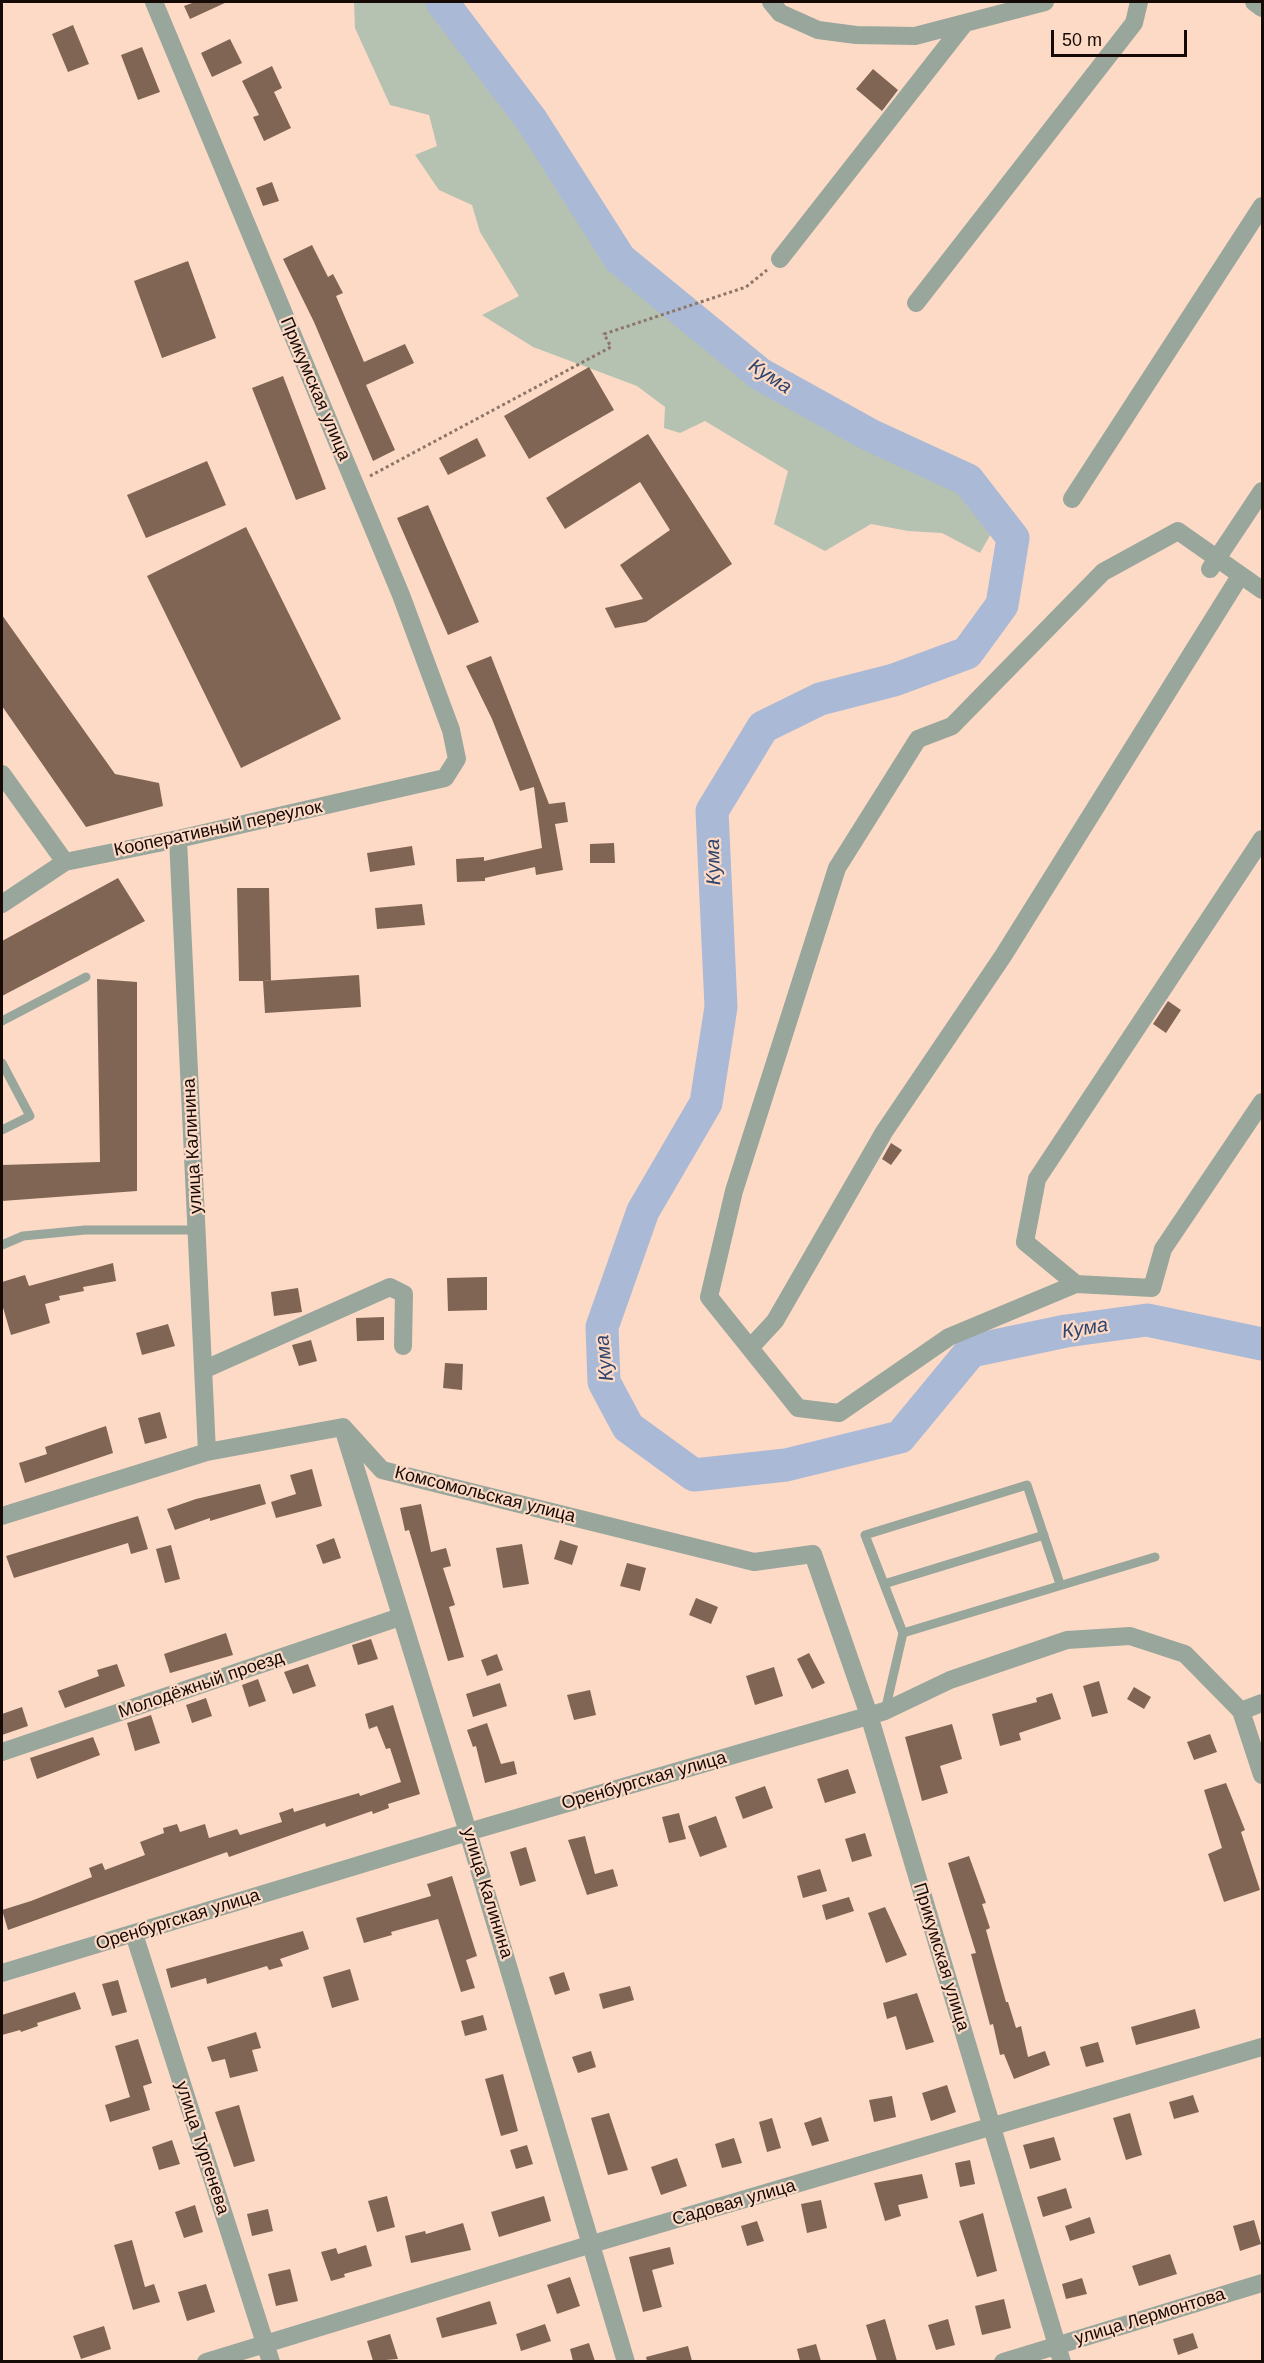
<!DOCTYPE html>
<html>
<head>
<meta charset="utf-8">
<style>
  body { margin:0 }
  #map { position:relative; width:1264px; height:2363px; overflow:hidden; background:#fddac6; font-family:Helvetica,sans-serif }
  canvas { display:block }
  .frame { position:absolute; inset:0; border:3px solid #150a05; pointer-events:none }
  .scale { position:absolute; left:1051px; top:30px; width:136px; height:27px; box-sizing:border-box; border:3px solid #150a05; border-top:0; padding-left:8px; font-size:18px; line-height:21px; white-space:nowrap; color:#150a05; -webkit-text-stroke:4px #fddac6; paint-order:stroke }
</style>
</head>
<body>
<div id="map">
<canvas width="1264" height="2363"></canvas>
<div class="frame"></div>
<div class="scale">50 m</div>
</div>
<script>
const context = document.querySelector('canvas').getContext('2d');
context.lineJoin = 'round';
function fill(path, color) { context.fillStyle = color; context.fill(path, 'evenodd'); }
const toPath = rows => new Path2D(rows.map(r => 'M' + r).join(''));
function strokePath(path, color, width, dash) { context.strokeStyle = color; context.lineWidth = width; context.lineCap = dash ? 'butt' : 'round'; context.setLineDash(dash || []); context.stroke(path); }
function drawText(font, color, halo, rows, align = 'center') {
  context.font = font + ' Helvetica,sans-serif'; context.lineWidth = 4.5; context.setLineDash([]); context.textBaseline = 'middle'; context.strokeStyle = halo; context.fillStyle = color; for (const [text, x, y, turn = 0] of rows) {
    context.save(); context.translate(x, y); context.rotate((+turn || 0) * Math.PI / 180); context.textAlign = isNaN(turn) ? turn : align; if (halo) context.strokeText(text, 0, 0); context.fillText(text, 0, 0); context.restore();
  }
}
const green = toPath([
  [354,2,427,2,617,268,753,383,860,441,962,487,993,530,980,553,942,533,908,531,871,524,825,551,774,524,788,471,705,421,680,433,664,428,665,407,637,386,533,347,482,315,519,296,480,232,472,205,439,190,415,155,437,146,429,115,390,105,355,28]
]);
const river = toPath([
  [442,2,532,121,620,259,760,374,870,435,968,480,1013,538,1002,605,967,653,894,680,820,699,763,727,712,811,721,1007,706,1103,643,1211,602,1327,604,1382,628,1427,694,1475,786,1465,900,1437,971,1351,1066,1331,1147,1320,1262,1344]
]);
const building = toPath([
  [195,2,227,2,190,19,184,6],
  [73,25,89,64,68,72,52,34],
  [230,39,242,63,212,77,201,53],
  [142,47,160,92,138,100,121,55],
  [272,66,282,88,274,92,291,128,264,141,253,117,259,115,242,81],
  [873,69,898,90,882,111,856,89],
  [272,182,279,201,263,206,256,188],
  [312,245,328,277,333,274,343,293,336,296,364,362,405,344,414,363,366,385,395,450,373,461,314,322,283,259],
  [188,261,216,338,162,358,134,281],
  [589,367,614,410,529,459,504,416],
  [283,376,326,489,296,500,252,388],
  [648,434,732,564,646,622,615,628,605,608,643,599,620,565,670,530,640,482,565,529,546,498],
  [477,438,486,456,448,475,439,458],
  [207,461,226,505,146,538,127,495],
  [428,505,479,622,448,635,397,518],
  [246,527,341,719,241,768,147,576],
  [2,615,115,774,159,783,163,806,86,827,2,706],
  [491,656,549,804,565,802,568,822,555,824,563,870,536,875,535,867,485,878,485,881,457,882,456,859,484,857,484,861,542,848,534,787,520,791,492,719,466,666],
  [614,843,615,863,590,863,590,844],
  [412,846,415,865,370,872,367,853],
  [118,878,145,921,2,996,2,941],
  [237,888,269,888,271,981,239,981],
  [422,904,425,925,377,929,375,908],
  [359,975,361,1007,265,1013,263,981],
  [97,979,137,982,137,1191,2,1201,2,1165,100,1162],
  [1168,1001,1181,1010,1166,1033,1153,1024],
  [891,1143,902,1150,891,1165,882,1159],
  [113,1263,116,1281,83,1287,84,1291,59,1296,60,1300,45,1304,50,1323,11,1335,2,1304,2,1282,25,1275,29,1286],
  [487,1277,487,1310,448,1311,447,1278],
  [298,1288,302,1312,274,1316,271,1292],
  [384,1317,384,1340,357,1341,356,1318],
  [168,1324,175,1346,142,1355,136,1333],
  [311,1340,317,1361,299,1366,292,1345],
  [445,1363,463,1364,462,1390,443,1388],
  [160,1412,167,1438,145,1444,138,1418],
  [106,1426,113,1453,25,1483,19,1463,47,1454,45,1447],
  [312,1469,322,1506,276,1518,271,1502,296,1494,290,1475],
  [260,1484,266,1504,210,1521,210,1518,175,1530,167,1509,196,1499],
  [421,1504,431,1552,446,1548,451,1566,443,1568,455,1605,449,1607,464,1657,448,1661,409,1530,405,1531,400,1508],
  [138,1516,148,1549,131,1554,128,1543,14,1578,6,1556],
  [334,1538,341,1558,323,1564,316,1545],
  [560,1540,578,1546,572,1565,554,1559],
  [522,1544,529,1584,503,1588,496,1548],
  [171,1545,180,1579,165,1583,156,1549],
  [627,1563,646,1568,640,1591,620,1586],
  [696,1598,718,1607,711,1624,689,1615],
  [226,1633,233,1655,170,1673,164,1654],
  [371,1639,378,1659,358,1665,352,1645],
  [809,1653,825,1683,812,1689,797,1659],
  [497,1654,503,1670,487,1676,481,1660],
  [117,1664,125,1686,65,1708,58,1691,99,1676,97,1670],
  [308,1664,316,1686,293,1694,284,1672],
  [774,1667,783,1696,755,1705,746,1676],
  [258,1679,266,1701,249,1707,242,1685],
  [1099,1681,1108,1713,1092,1717,1083,1686],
  [500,1683,507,1706,473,1717,466,1694],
  [1134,1687,1151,1697,1144,1709,1127,1699],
  [590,1690,596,1715,574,1720,567,1695],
  [1052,1693,1061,1719,1019,1733,1021,1740,1000,1746,992,1714,1037,1702,1036,1698],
  [206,1698,212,1716,192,1723,186,1705],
  [393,1705,420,1794,388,1804,389,1808,373,1814,372,1811,326,1827,325,1823,229,1857,227,1852,8,1930,2,1910,31,1901,92,1877,89,1868,102,1863,105,1870,145,1855,140,1842,164,1833,163,1828,177,1824,180,1832,205,1824,209,1838,237,1829,240,1835,282,1822,279,1813,293,1808,294,1812,359,1793,360,1796,401,1782,390,1748,386,1749,377,1726,369,1729,365,1714],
  [22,1707,28,1726,2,1735,2,1714],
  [151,1715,160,1743,135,1751,127,1723],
  [487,1723,501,1764,514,1761,517,1774,485,1783,476,1746,473,1747,467,1730],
  [952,1724,962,1759,940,1766,948,1793,922,1801,905,1737],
  [1210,1734,1217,1752,1194,1760,1187,1742],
  [93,1737,100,1755,37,1779,30,1758],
  [848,1769,856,1793,825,1803,817,1779],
  [1226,1783,1245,1830,1241,1832,1260,1890,1224,1902,1208,1854,1222,1848,1204,1790],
  [765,1786,773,1808,743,1819,735,1797],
  [679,1813,686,1839,669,1843,662,1817],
  [716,1816,727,1847,700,1857,688,1826],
  [865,1833,872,1856,852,1862,845,1839],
  [585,1836,595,1874,613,1869,618,1886,587,1895,568,1840],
  [526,1847,536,1881,520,1886,510,1852],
  [969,1856,986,1903,982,1904,990,1928,986,1930,1006,2002,1008,2002,1016,2028,1021,2026,1028,2057,1045,2051,1050,2065,1014,2079,1004,2054,1000,2055,993,2024,990,2025,971,1954,976,1953,948,1863],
  [820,1869,827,1891,803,1898,797,1876],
  [452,1876,477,1956,466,1960,475,1988,461,1992,438,1919,391,1932,392,1935,364,1943,356,1918,431,1896,427,1884],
  [849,1897,854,1911,826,1920,822,1905],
  [885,1907,907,1955,886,1963,868,1913],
  [303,1931,309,1949,280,1959,283,1966,269,1970,267,1966,207,1984,206,1978,171,1988,166,1969],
  [350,1969,359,2000,332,2008,323,1977],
  [564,1972,570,1990,555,1995,549,1977],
  [118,1980,127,2012,112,2016,102,1984],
  [630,1986,634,2000,603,2009,599,1994],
  [75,1992,81,2009,37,2023,38,2026,21,2032,20,2030,2,2035,2,2015],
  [917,1993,934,2042,906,2050,896,2016,887,2019,883,2003],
  [1195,2009,1200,2028,1136,2045,1131,2027],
  [483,2015,487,2030,465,2036,461,2021],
  [256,2032,261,2048,252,2050,258,2071,230,2078,225,2059,212,2062,207,2047],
  [138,2039,152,2083,143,2086,150,2110,110,2122,105,2105,130,2097,115,2046],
  [1098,2042,1104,2062,1086,2067,1080,2047],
  [591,2051,596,2067,578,2073,572,2057],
  [503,2074,518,2131,501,2136,485,2079],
  [947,2085,956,2112,931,2121,922,2093],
  [1193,2095,1199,2112,1174,2119,1169,2102],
  [892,2096,896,2117,874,2122,869,2100],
  [239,2105,255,2161,234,2167,215,2112],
  [609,2113,628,2170,608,2175,591,2118],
  [1130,2113,1142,2155,1126,2160,1113,2118],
  [821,2117,829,2141,812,2146,804,2123],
  [772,2118,781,2148,767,2152,759,2122],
  [1054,2137,1061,2160,1030,2169,1023,2145],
  [734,2138,742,2163,722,2168,715,2144],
  [172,2140,180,2164,159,2170,152,2147],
  [527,2145,533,2164,516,2169,510,2150],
  [677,2158,687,2186,661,2195,651,2167],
  [970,2160,975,2184,960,2187,955,2163],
  [922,2174,928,2198,898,2205,901,2216,885,2221,874,2183],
  [1066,2188,1072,2208,1043,2217,1037,2197],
  [387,2196,395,2227,377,2232,368,2201],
  [544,2196,551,2221,499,2237,491,2212],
  [821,2200,827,2228,807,2233,801,2204],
  [195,2205,203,2232,184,2238,175,2212],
  [268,2209,273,2231,252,2236,247,2214],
  [983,2213,997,2271,977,2277,959,2221],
  [1090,2217,1095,2233,1070,2241,1065,2226],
  [1254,2220,1261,2244,1240,2251,1233,2226],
  [757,2221,764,2241,747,2246,741,2226],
  [463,2223,471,2250,411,2263,405,2236,425,2231,426,2234],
  [132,2240,145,2287,154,2284,160,2302,133,2310,114,2245],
  [366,2245,372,2266,344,2274,345,2277,331,2281,321,2252,336,2248,338,2254],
  [670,2247,674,2264,652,2270,662,2307,643,2312,629,2257],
  [1170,2254,1177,2274,1139,2286,1132,2266],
  [290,2269,298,2301,276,2306,268,2274],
  [570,2277,580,2306,557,2314,547,2285],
  [1082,2278,1087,2294,1066,2299,1062,2284],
  [206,2284,215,2312,187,2321,178,2292],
  [1004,2299,1011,2328,982,2335,975,2306],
  [490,2301,497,2324,442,2338,436,2318],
  [885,2319,897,2361,877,2361,866,2325],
  [948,2319,955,2345,936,2350,928,2325],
  [545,2324,551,2341,521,2351,516,2334],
  [104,2326,111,2349,81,2359,73,2336],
  [1193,2333,1198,2348,1178,2355,1173,2339],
  [390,2334,398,2359,373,2361,367,2341],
  [589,2343,595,2361,573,2361,570,2349],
  [816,2344,821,2361,800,2361,797,2349],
  [688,2346,692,2361,647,2361,646,2357]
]);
const path = toPath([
  [370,476,611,347,604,334,746,287,767,270]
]);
const lane = toPath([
  [2,1021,86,977],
  [2,1063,30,1116,2,1130],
  [2,1245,23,1236,85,1230,197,1230],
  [884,1584,1044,1535],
  [903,1633,1155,1557],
  [885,1711,903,1633,865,1535,1027,1485,1060,1584]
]);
const street = toPath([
  [771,2,780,13,818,30,856,35,915,36,1045,2],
  [1254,2,1262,8],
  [780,259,965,23],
  [916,303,1134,23,1139,2],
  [1072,499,1262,206],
  [1210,569,1262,491],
  [1262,590,1178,531,1103,572,952,726,918,739,837,868,734,1191,709,1297,798,1408,839,1413,949,1337,1076,1284,1152,1288,1163,1249,1262,1102],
  [2,774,65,862],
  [178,839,207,1452],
  [2,904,65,862,178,839,445,778,457,759,451,730,401,595,154,2],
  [1076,1284,1025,1242,1037,1179,1262,839],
  [750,1348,775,1321,884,1132,1003,956,1240,576],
  [203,1370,390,1287,404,1294,403,1346],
  [344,1431,468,1832,626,2362],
  [2,1516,207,1452,343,1427,382,1470,754,1562,813,1554,869,1715,1062,2362],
  [1241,1711,1262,1775],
  [2,1752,400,1617],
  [134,1934,271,2362],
  [2,1973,468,1832,885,1711,950,1680,1067,1640,1130,1636,1185,1654,1241,1711,1262,1703],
  [206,2362,592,2244,1262,2047],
  [1003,2362,1262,2283]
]);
const streetNames = [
  ["Прикумская улица",315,389,67],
  ["Кооперативный переулок",218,829,-12],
  ["улица Калинина",193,1146,-93],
  ["Комсомольская улица",485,1495,14],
  ["Молодёжный проезд",201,1685,-19],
  ["Оренбургская улица",644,1781,-16],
  ["улица Калинина",487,1893,73],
  ["Оренбургская улица",178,1920,-17],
  ["Прикумская улица",941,1957,73],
  ["улица Тургенева",202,2148,72],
  ["Садовая улица",734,2203,-16],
  ["улица Лермонтова",1150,2317,-17]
];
const waterNames = [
  ["Кума",770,377,33],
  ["Кума",714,862,-92],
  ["Кума",1085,1329,-9],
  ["Кума",605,1358,-96]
];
fill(green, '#b5c2b1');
strokePath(river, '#aab9d5', 33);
fill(building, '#806555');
strokePath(path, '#8d7669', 3, [3, 3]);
strokePath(lane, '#98a69c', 9);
strokePath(street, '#98a69c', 18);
drawText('18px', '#150a05', '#fddac6', streetNames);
drawText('italic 20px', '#30456d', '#fddac6', waterNames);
</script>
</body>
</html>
